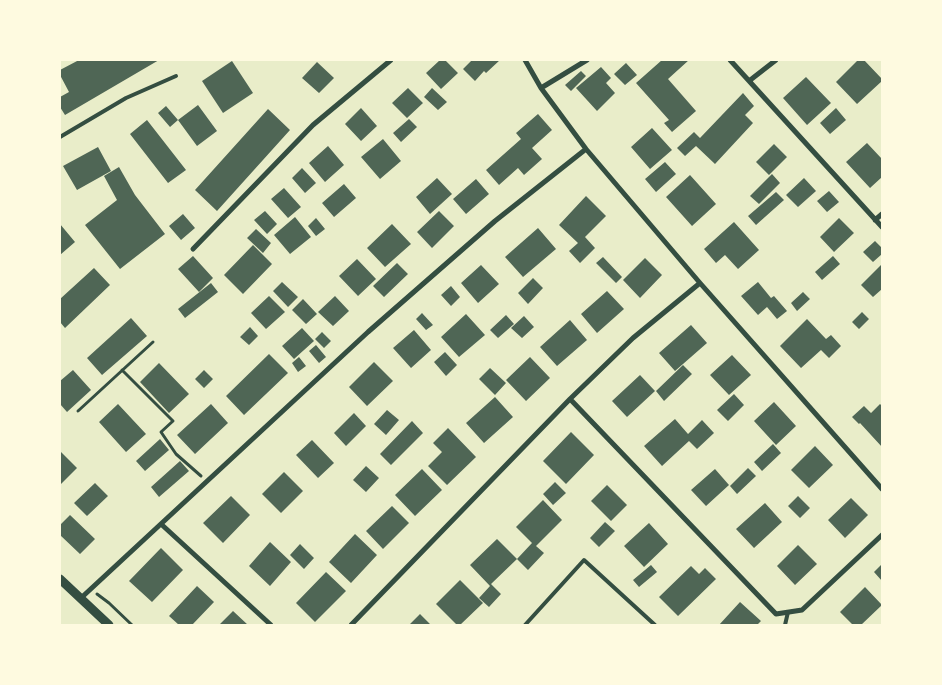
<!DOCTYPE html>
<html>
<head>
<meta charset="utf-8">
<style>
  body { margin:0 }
  #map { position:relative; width:942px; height:685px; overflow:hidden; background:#e9edc9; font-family:"Titillium Web",sans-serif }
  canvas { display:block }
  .frame { position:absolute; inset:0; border:61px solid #fefae0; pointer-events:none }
</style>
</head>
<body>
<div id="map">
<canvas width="942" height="685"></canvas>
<div class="frame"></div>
</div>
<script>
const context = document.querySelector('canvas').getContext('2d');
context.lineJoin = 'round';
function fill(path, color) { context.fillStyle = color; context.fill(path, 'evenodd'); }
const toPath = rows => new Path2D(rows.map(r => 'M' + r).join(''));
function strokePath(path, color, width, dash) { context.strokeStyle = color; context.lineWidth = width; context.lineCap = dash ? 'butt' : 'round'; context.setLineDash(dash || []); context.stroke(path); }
const building = toPath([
  [79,60,159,60,65,115,60,107,60,97,69,92,60,75,60,70],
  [440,60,445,60,458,73,441,89,426,73],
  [472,60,500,60,486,73,484,71,475,81,463,69],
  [662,60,689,60,668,79,696,111,672,132,664,123,669,120,636,83],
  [858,60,864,60,882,79,882,81,857,104,836,82],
  [232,61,253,93,223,113,202,81],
  [317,62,334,78,319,93,302,78],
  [626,63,637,75,625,85,614,74],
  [601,67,611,78,606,83,615,93,597,111,576,88],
  [581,71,586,76,571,91,565,85],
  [806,77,831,103,807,125,783,98],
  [408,88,423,103,407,118,392,103],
  [432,88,447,102,438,110,424,97],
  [743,93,754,106,745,115,753,123,715,164,696,146,685,156,677,148,694,132,700,138],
  [198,105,217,131,197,146,178,120],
  [166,106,178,120,170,127,158,113],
  [361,108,377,126,361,141,345,124],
  [836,108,846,120,830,134,820,123],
  [268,109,290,130,217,211,195,190],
  [538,114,552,130,532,148,542,159,524,175,518,168,499,185,486,170,521,139,516,133],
  [409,119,417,127,401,142,393,133],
  [147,120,186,170,168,183,130,134],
  [652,128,672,150,650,169,631,147],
  [383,139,401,161,380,179,361,157],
  [867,143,882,159,882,177,870,188,846,162],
  [774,144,787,157,769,175,756,162],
  [328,146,344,165,325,182,309,163],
  [98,147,111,171,77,190,63,166],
  [665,162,676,174,656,192,645,179],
  [119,167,135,195,165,234,120,269,85,225,117,200,104,176],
  [302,168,316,183,305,193,292,178],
  [772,174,780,183,759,204,750,196],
  [690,175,716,204,692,226,666,197],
  [437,178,452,194,430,214,416,197],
  [804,178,816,191,798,207,786,195],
  [476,179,489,194,466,214,453,199],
  [344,184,356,198,334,217,322,203],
  [284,188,301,207,288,218,271,199],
  [829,191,839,202,827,212,817,201],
  [776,192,784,200,756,225,748,216],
  [586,196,606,216,585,237,595,248,580,263,569,251,578,243,559,225],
  [265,211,277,224,267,234,254,220],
  [439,211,454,226,432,248,417,232],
  [183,214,195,228,181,240,169,226],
  [295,217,311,237,290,254,274,235],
  [316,218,325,229,316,236,308,226],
  [839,218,854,233,834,252,820,237],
  [734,222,759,250,738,269,725,255,716,263,704,249],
  [60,224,75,242,60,255],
  [392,224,411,244,385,267,367,248],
  [538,228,556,249,523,277,505,257],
  [256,229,271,243,263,253,247,238],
  [875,241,882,248,882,254,873,262,863,252],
  [253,245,272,264,243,294,224,275],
  [193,256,213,278,199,292,178,269],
  [833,256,840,264,822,280,815,272],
  [603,257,622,277,616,283,596,263],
  [645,258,662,275,640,298,623,280],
  [357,259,376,279,358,296,339,276],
  [397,263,408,274,384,297,373,286],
  [882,264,882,289,873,297,861,285],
  [481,265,499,284,478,303,461,283],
  [94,268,110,285,65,328,60,322,60,299],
  [533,278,543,288,528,304,518,293],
  [282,282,298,297,288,307,273,291],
  [758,282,771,298,774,296,787,311,777,319,767,307,758,315,741,296],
  [211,283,218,292,185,318,178,309],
  [451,286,460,297,451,306,441,295],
  [607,291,624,309,597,333,581,314],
  [803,292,810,299,797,311,791,303],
  [269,296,285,312,266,329,251,313],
  [335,296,349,311,333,326,318,312],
  [303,299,317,314,306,324,292,310],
  [862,312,869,319,859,329,852,322],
  [422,313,433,325,426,330,416,319],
  [466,314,485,335,459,357,441,337],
  [506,315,514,324,498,338,490,330],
  [524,316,534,327,522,338,511,328],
  [131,318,147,336,102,375,87,358],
  [807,319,826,339,831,335,841,346,829,358,821,350,801,368,780,346],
  [570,320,587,340,557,366,540,347],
  [691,325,707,343,675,371,659,353],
  [250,327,258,336,249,345,240,337],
  [302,328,314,341,294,359,282,346],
  [414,330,431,350,411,368,393,348],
  [322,332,331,341,324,348,315,339],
  [316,345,326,357,319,363,309,351],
  [445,352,457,365,446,376,434,362],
  [269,354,288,373,244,415,226,396],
  [732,355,751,375,729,395,710,375],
  [299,357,306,366,298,372,292,363],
  [530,357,550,378,526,401,506,380],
  [374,362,393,381,367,406,349,387],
  [159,363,189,394,169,413,140,382],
  [683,365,692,374,664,401,656,391],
  [490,368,506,383,495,395,479,379],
  [73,370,91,390,67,412,60,404,60,381],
  [204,370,213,379,204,388,195,379],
  [640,375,655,391,627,417,612,401],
  [734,394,744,405,728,421,717,410],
  [495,397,513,417,484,443,466,423],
  [774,402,796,426,776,445,754,421],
  [118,404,146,434,126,452,99,422],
  [211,404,228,423,195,454,177,435],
  [880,404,882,406,882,447,860,423,859,424,852,417,864,406,871,413],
  [387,410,399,420,386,435,374,424],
  [354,413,366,426,346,446,334,433],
  [675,419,688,434,702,420,714,433,697,449,689,441,662,466,644,446],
  [412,421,423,433,391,465,380,454],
  [448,428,476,457,447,485,428,466,442,452,433,443],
  [571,432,594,455,566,484,543,461],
  [160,439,169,450,145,471,136,461],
  [312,440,334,463,318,478,296,455],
  [773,444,781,453,762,471,754,462],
  [815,446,833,465,809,488,791,470],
  [60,451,77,468,60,485],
  [180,461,189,471,159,497,151,487],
  [366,466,379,478,366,492,353,480],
  [748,468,756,476,737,494,730,486],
  [422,469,442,490,415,516,395,495],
  [715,469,729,485,706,506,691,490],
  [284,472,303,491,281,513,262,494],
  [555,482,566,493,553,505,543,494],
  [95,483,108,496,87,516,74,503],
  [607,485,627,505,611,521,591,501],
  [231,496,250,515,223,543,203,523],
  [798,496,810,508,800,518,788,506],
  [851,498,868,515,845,538,828,520],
  [543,500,562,520,536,546,544,553,528,570,517,559,532,543,516,527],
  [765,503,782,522,754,548,736,529],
  [392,506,409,523,383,549,366,531],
  [70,515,95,539,80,554,60,535,60,525],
  [605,522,615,531,599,547,590,538],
  [649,523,668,544,644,567,624,546],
  [355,534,377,555,351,583,329,562],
  [497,539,517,559,491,584,501,594,489,607,479,598,490,586,470,565],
  [270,542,291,562,270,586,249,566],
  [300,544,314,558,304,569,290,555],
  [798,545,817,564,795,585,777,566],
  [161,548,183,570,152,602,129,581],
  [882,564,882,581,874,572],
  [651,565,657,572,639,587,633,580],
  [691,566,699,574,705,568,716,579,678,616,659,597],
  [326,572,346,591,315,622,296,603],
  [460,580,483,603,460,625,457,625,436,604],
  [197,586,214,602,192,625,179,625,169,616],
  [865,587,882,605,861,625,853,625,840,612],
  [740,602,761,621,757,625,719,625],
  [233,611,248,625,219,625],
  [420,614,431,625,409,625]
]);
const path = toPath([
  [122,370,173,421,161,432,176,454,201,476],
  [78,411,153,342],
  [97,594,109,603,132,625]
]);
const service = toPath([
  [60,137,126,98,176,76],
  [525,625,584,560,655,625],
  [785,625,788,612]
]);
const minor = toPath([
  [525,60,541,88,586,149,700,283,882,489],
  [730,60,882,227],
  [749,81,776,60],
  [541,88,587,60],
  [875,220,882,214],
  [193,249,313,125,391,60],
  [570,399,776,614,802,610,882,535],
  [161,524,271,625],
  [81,598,368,332,495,221,586,149],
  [351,625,570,399,633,338,700,283]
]);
const tertiary = toPath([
  [60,579,109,625]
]);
fill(building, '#4f6655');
strokePath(path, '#344e41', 3);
strokePath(service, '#344e41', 4);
strokePath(minor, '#344e41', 5);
strokePath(tertiary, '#344e41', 9);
</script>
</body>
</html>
